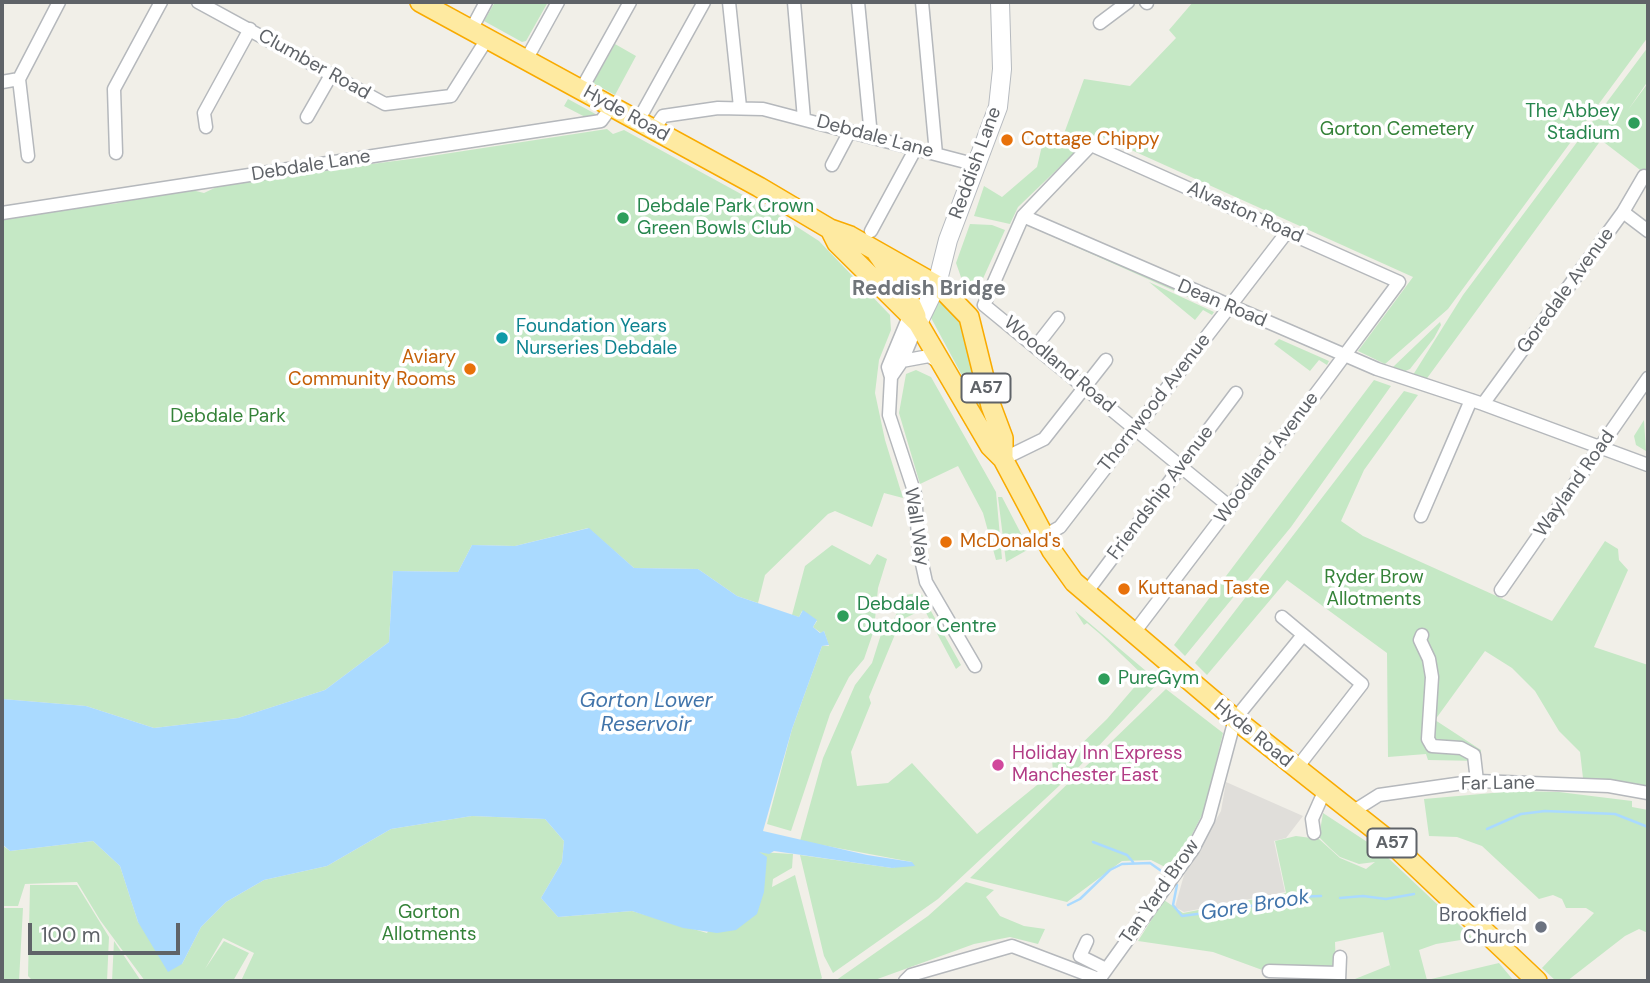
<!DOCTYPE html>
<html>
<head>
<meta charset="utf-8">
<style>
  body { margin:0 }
  #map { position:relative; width:1650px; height:983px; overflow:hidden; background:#f1efe8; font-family:"DM Sans",sans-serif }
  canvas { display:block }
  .frame { position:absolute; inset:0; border:4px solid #5f6368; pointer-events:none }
  .scale { position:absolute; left:28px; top:923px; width:152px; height:32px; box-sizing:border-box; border:4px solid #5f6368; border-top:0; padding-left:9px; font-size:21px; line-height:24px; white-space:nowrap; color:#5f6368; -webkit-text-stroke:5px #fff; paint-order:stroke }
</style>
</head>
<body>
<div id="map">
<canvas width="1650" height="983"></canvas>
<div class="frame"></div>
<div class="scale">100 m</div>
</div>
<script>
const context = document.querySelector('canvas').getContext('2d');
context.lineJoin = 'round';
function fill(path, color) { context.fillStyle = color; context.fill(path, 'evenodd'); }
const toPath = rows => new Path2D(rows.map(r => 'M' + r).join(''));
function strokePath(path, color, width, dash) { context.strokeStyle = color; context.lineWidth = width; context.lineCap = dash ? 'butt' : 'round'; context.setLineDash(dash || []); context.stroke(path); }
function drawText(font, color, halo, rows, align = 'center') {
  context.font = font + ' "DM Sans",sans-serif'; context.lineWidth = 7; context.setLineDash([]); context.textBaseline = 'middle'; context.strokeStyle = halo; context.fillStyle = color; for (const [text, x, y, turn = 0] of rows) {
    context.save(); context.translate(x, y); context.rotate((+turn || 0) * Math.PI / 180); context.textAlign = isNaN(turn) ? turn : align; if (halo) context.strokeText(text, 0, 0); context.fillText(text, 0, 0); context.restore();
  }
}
const industrial = toPath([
  [1226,782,1303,816,1286,838,1274,841,1285,892,1184,912,1175,907,1184,875,1221,811]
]);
const green = toPath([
  [495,2,548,2,526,41,522,42,484,21],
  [1193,2,1648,2,1648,37,1448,309,1385,364,1358,351,1413,277,1098,135,1092,136,1018,207,1010,224,974,216,984,186,1002,197,1037,167,1044,137,1062,139,1084,79,1130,86,1176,38,1169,30],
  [615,44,636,56,615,95,593,83],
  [1648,47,1648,81,1628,110,1648,83,1648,176,1601,140,1425,381,1413,375,1463,295],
  [568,99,601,117,589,119,564,106],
  [607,129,613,134,624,130,774,212,819,241,890,315,891,330,879,360,875,393,885,440,903,498,884,493,872,527,835,511,828,514,765,575,758,603,737,596,698,569,634,568,588,528,515,546,472,545,458,572,393,571,389,642,325,690,238,718,154,728,86,706,2,699,2,216,66,206,113,204,188,189,204,193,225,183,418,158],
  [1031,223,1217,306,1215,309,1029,226],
  [970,224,992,225,1005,230,976,294,962,280,956,263],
  [1149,282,1214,312,1212,315,1203,310,1195,320],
  [938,299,948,306,965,327,998,442,930,316],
  [1440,322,1441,325,1434,338,1410,369,1403,372,1393,367],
  [1279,339,1329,361,1327,365,1319,360,1310,371,1274,344],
  [916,370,931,377,996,492,1002,559,996,560,983,513,958,466,920,484,899,413,906,374],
  [1374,380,1391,386,1291,527,1185,656,1174,645],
  [1404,391,1418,395,1364,470,1341,521,1363,536,1552,621,1605,541,1618,549,1619,560,1628,570,1594,647,1648,665,1648,786,1583,778,1580,752,1559,731,1535,691,1512,668,1485,651,1435,720,1481,750,1480,761,1428,760,1426,754,1388,757,1387,653,1287,580,1207,675,1195,663],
  [1644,420,1646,451,1636,445,1634,436],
  [998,497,1002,497,1029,549,1006,562],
  [832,545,870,565,877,554,887,559,878,588,874,630,864,659,849,677,830,714,791,831,767,824,792,729,822,646,829,646,824,631,821,633,813,627,817,621,802,611,799,617,792,615,805,566],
  [918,593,922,595,961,665,956,669,924,609,901,620,869,697,871,703,851,752,857,786,888,783,912,763,977,834,1053,772,1052,759,1057,752,1063,748,1070,755,1107,719,1144,676,1100,634,1087,623,1084,625,1075,611,1159,682,1075,771,938,899,833,973,824,956,800,855,892,868,912,862,800,841,823,758,855,685,872,663,883,628,890,628,905,595],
  [1166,689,1223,733,1205,809,1180,858,1169,873,1165,867,1151,860,1122,861,1067,902,970,878],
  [1515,791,1559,792,1632,801,1632,807,1648,810,1648,933,1639,929,1625,936,1567,981,1556,981,1542,968,1594,913,1586,908,1566,908,1562,899,1553,895,1539,899,1482,846,1457,837,1429,836,1424,799],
  [1323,813,1378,849,1383,853,1380,857,1385,855,1473,938,1436,944,1419,950,1427,980,1499,963,1514,981,1350,981,1390,965,1391,971,1383,932,1335,942,1336,969,1265,971,1213,952,1138,941,1164,900,1183,913,1286,893,1275,841,1296,836,1319,839,1340,858,1366,869,1375,862,1359,864,1340,857,1331,849,1319,837],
  [472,816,545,819,564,841,562,862,541,898,558,917,632,911,707,933,759,852,793,854,792,868,773,879,772,887,795,875,822,978,819,981,241,981,254,953,223,938,205,969,224,941,249,953,233,981,145,981,100,920,77,882,25,884,18,906,2,906,2,845,10,851,93,841,120,866,138,922,182,964,201,927,226,902,264,880,327,866,391,829],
  [966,882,994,890,986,897,1000,916,1024,926,1045,929,1038,944,1010,937,974,944,872,981,835,981,928,916],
  [30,885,77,885,109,937,107,981,33,981,28,976],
  [2,908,23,908,19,981,2,981],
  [114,941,141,981,112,981]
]);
const water = toPath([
  [589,528,634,568,698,569,737,596,799,617,803,610,817,620,813,627,820,633,824,631,829,645,822,646,792,729,763,831,867,855,912,862,915,866,892,868,774,851,769,854,759,852,767,857,764,892,757,914,736,930,717,933,683,928,632,911,558,917,541,898,562,862,564,841,545,819,472,816,391,829,327,866,264,880,226,902,201,927,182,964,168,972,138,922,120,866,93,841,10,851,2,844,2,699,86,706,154,728,238,718,325,690,389,642,393,571,458,572,472,545,515,546]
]);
const stream = toPath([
  [1487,829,1521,814,1545,811,1615,814,1648,827],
  [1093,842,1127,855,1133,862],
  [1177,885,1173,905,1182,916,1242,908,1292,897,1321,896],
  [1340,898,1363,896,1386,899,1414,894],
  [1068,905,1080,899,1110,870,1122,864,1150,863,1167,875]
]);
const minor = toPath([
  [198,2,385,104,451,96,487,39],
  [729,2,740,107],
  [794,2,804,119],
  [858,2,871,136],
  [922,2,936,154],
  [1146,2,1147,3],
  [1100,23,1128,2],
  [471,30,486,2],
  [526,60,558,2],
  [2,82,19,79],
  [581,90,630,2],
  [307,117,331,75],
  [638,121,704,2],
  [206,127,204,113,250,29],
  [654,129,663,116,718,108,763,109,977,165],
  [116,153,114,89,161,2],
  [28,156,19,79,59,2],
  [832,165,850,131],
  [1623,212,1648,231],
  [2,213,601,121,612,106],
  [1023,216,1377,369,1483,404,1648,465],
  [871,231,916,148],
  [910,314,888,367,891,377,889,415,915,494,919,550,926,582,975,666],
  [1037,345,1058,318],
  [902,361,918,323],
  [891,377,902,361,929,356,939,362],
  [1483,404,1623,212,1644,176],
  [1003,459,1044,439,1106,360],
  [1421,516,1471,400],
  [1044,536,1060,527,1287,232],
  [1501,590,1648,378],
  [1086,593,1236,393],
  [1282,617,1362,684,1296,769],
  [1133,634,1324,383,1399,282,1091,145,1023,216,984,305,1230,507],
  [1422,635,1420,640,1429,659,1432,677,1428,739,1432,746,1461,748,1474,755,1477,781],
  [1352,812,1379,795,1477,781,1609,786,1648,793],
  [1314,833,1312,819,1324,792],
  [1087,941,1080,956,1106,969],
  [1269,971,1338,973],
  [905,981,911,975,1012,946,1099,979],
  [1098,981,1193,849,1208,820,1235,719,1303,635],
  [1339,981,1340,957]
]);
const secondary = toPath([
  [918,323,937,284,948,240,998,107,1002,69,1000,2]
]);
const trunk = toPath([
  [420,2,759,187,830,229,850,236,940,287,969,317,991,406,1003,438,1003,459],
  [830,229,837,243,918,323,990,446,1003,459,1052,551,1074,582,1235,719,1388,840,1537,981],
  [877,253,907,296,916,316]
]);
const markers = [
  [1634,123,7,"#2e9e5b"],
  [1007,140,7,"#e8710a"],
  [623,218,7,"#2e9e5b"],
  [502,338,7,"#0f9aa8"],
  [470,369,7,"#e8710a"],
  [946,542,7,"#e8710a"],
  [1124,589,7,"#e8710a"],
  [843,616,7,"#2e9e5b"],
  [1104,679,7,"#2e9e5b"],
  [998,765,7,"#d1479c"],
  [1541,927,7,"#6b7280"]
];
const shields = [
  [986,388,49],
  [1392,843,49]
];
const shieldNames = [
  ["A57",986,388],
  ["A57",1392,843]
];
const streetNames = [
  ["Clumber Road",314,65,29],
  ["Hyde Road",626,114,29],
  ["Debdale Lane",875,137,15],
  ["Reddish Lane",976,163,-70],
  ["Debdale Lane",311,166,-9],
  ["Alvaston Road",1245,213,24],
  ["Goredale Avenue",1566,291,-54],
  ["Dean Road",1222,304,23],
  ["Woodland Road",1059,365,40],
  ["Thornwood Avenue",1155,403,-52],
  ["Woodland Avenue",1267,458,-53],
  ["Wayland Road",1575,484,-55],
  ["Friendship Avenue",1161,493,-53],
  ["Wall Way",916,527,81],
  ["Hyde Road",1253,734,39],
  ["Far Lane",1498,784,-1],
  ["Tan Yard Brow",1160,892,-55]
];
const leisureNames = [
  ["The Abbey",1620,112,"right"],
  ["Stadium",1620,134,"right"],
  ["Debdale Park Crown",637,207],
  ["Green Bowls Club",637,229],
  ["Debdale",857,605],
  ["Outdoor Centre",857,627],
  ["PureGym",1118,679]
];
const parkNames = [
  ["Gorton Cemetery",1397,130],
  ["Debdale Park",228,417],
  ["Ryder Brow",1374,578],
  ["Allotments",1374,600],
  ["Gorton",429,913],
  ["Allotments",429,935]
];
const foodNames = [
  ["Cottage Chippy",1021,140],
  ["Aviary",456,358,"right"],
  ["Community Rooms",456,380,"right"],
  ["McDonald's",960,542],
  ["Kuttanad Taste",1138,589]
];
const cultureNames = [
  ["Foundation Years",516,327],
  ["Nurseries Debdale",516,349]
];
const hotelNames = [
  ["Holiday Inn Express",1012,754],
  ["Manchester East",1012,776]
];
const worshipNames = [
  ["Brookfield",1527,916],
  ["Church",1527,938]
];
const neighbourhoodNames = [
  ["Reddish Bridge",929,289]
];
const waterNames = [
  ["Gorton Lower",646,701],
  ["Reservoir",646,725],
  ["Gore Brook",1255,906,-9]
];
fill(industrial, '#e0deda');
fill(green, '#c5e8c5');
fill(water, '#aadaff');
strokePath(stream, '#aadaff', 2.5);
strokePath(minor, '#b5b8bc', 15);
strokePath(secondary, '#b6babf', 20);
strokePath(trunk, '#f9ab00', 22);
strokePath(minor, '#fff', 12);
strokePath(secondary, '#fff', 18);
strokePath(trunk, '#feeaa1', 19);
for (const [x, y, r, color] of markers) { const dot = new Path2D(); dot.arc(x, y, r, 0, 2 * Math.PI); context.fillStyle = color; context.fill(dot); strokePath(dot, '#fff', 2.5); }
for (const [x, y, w] of shields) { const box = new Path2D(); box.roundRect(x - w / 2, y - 14.5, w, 29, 5); context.fillStyle = '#fff'; context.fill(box); strokePath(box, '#5f6368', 2); }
drawText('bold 18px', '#5f6368', null, shieldNames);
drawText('19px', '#5f6368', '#fff', streetNames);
drawText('19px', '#27864d', '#fff', leisureNames, 'left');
drawText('19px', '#348238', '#fff', parkNames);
drawText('19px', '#c56008', '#fff', foodNames, 'left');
drawText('19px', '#0d838f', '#fff', cultureNames, 'left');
drawText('19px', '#b23c85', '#fff', hotelNames, 'left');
drawText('19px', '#5b616d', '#fff', worshipNames, 'right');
drawText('bold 21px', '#70757a', '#fff', neighbourhoodNames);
drawText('italic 21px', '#4174aa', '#fff', waterNames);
</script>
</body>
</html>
